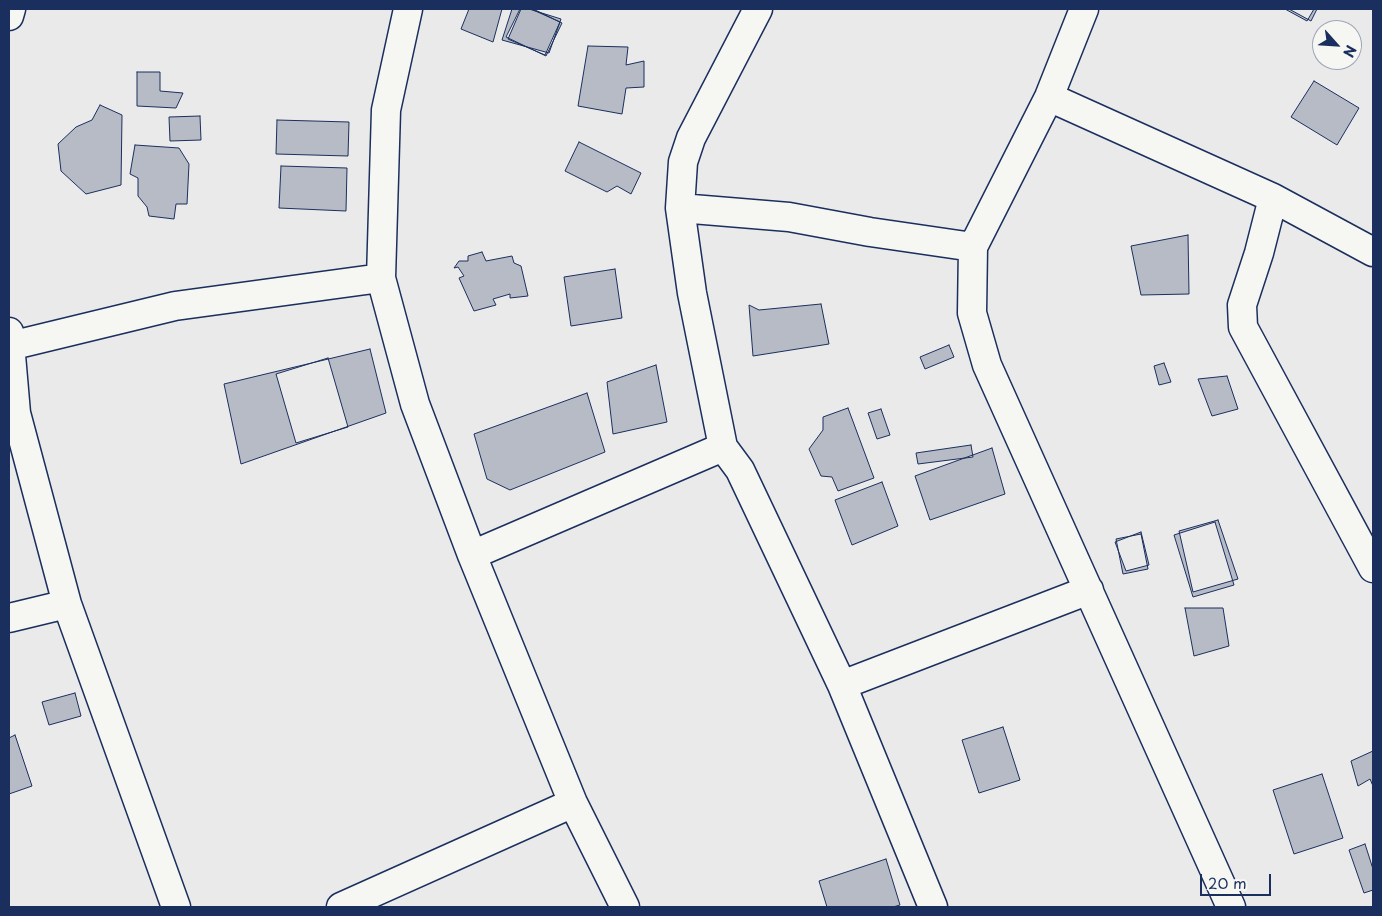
<!DOCTYPE html>
<html>
<head>
<meta charset="utf-8">
<style>
  body { margin:0 }
  #map { position:relative; width:1382px; height:916px; overflow:hidden; background:#e9eae9; font-family:"Playpen Sans",sans-serif }
  canvas { display:block }
  .frame { position:absolute; inset:0; border:10px solid #1b2f5e; pointer-events:none }
  .north { position:absolute; left:1312px; top:20px; width:50px; height:50px; box-sizing:border-box; background:#f6f6f2; border:1px solid #9ea6b7; border-radius:50%; rotate:116deg; font-size:14px; font-weight:700; line-height:20px; text-align:center; color:#1b2f5e }
  .north::after { content:''; display:block; margin:auto; width:18px; height:22px; background:#1b2f5e; clip-path:polygon(50% 0,100% 100%,50% 72%,0 100%) }
  .scale { position:absolute; left:1200px; top:874px; width:71px; height:22px; box-sizing:border-box; border:2px solid #1b2f5e; border-top:0; padding-left:6px; font-size:15px; line-height:18px; white-space:nowrap; color:#1b2f5e; -webkit-text-stroke:4px #f6f6f2; paint-order:stroke }
</style>
</head>
<body>
<div id="map">
<canvas width="1382" height="916"></canvas>
<div class="frame"></div>
<div class="north">N</div>
<div class="scale">20 m</div>
</div>
<script>
const context = document.querySelector('canvas').getContext('2d');
context.lineJoin = 'round';
function fill(path, color) { context.fillStyle = color; context.fill(path, 'evenodd'); }
const toPath = rows => new Path2D(rows.map(r => 'M' + r).join(''));
function strokePath(path, color, width, dash) { context.strokeStyle = color; context.lineWidth = width; context.lineCap = dash ? 'butt' : 'round'; context.setLineDash(dash || []); context.stroke(path); }
const building = toPath([
  [469,9,502,9,493,42,461,29,469,9],
  [512,9,529,9,561,19,549,53,502,40,512,9],
  [520,9,533,9,562,23,546,56,506,37,520,9],
  [521,9,531,9,560,22,545,55,508,39,521,9],
  [1285,9,1314,9,1307,21,1285,9],
  [1289,9,1317,9,1311,21,1289,9],
  [588,46,628,47,626,65,644,61,644,87,626,88,622,114,578,106,588,46],
  [137,72,160,72,160,91,183,93,176,108,137,106,137,72],
  [1314,81,1359,108,1337,145,1291,117,1314,81],
  [100,105,122,115,121,185,86,194,61,171,58,144,76,127,92,120,100,105],
  [200,116,201,140,170,141,169,117,200,116],
  [277,120,349,122,348,156,276,154,277,120],
  [579,142,641,173,631,194,617,186,607,192,565,171,579,142],
  [135,145,179,148,189,164,187,204,176,204,174,219,149,216,147,207,138,196,138,178,130,174,135,145],
  [281,166,347,168,346,211,279,208,281,166],
  [1188,235,1189,294,1141,295,1131,246,1188,235],
  [482,252,486,261,512,256,514,263,521,266,528,296,510,298,510,294,493,299,496,305,474,311,459,278,464,276,458,267,454,268,459,261,468,261,468,256,482,252],
  [615,269,622,318,571,326,564,277,615,269],
  [821,304,829,344,753,356,749,305,759,310,821,304],
  [949,345,954,357,925,369,920,357,949,345],
  [370,349,386,413,241,464,224,384,370,349],
  [328,358,348,427,296,443,276,374,328,358],
  [1164,363,1171,382,1159,385,1154,366,1164,363],
  [656,365,667,422,613,434,607,382,656,365],
  [1227,376,1238,409,1212,416,1198,379,1227,376],
  [587,393,605,452,510,490,487,479,474,434,587,393],
  [848,408,874,478,838,491,832,477,821,476,809,449,823,430,823,417,848,408],
  [881,409,890,435,877,439,868,413,881,409],
  [971,445,973,457,918,464,916,453,971,445],
  [992,448,1005,494,930,520,915,476,992,448],
  [882,482,898,526,852,545,835,500,882,482],
  [1218,520,1238,579,1193,592,1179,531,1218,520],
  [1215,522,1234,585,1193,597,1174,535,1215,522],
  [1141,532,1149,565,1126,571,1115,542,1141,532],
  [1141,534,1148,569,1123,574,1116,539,1141,534],
  [1185,608,1223,608,1229,646,1194,656,1185,608],
  [75,693,81,716,49,725,42,702,75,693],
  [1003,727,1020,780,979,793,962,740,1003,727],
  [15,735,32,786,9,794,9,738,15,735],
  [1373,751,1373,786,1370,779,1358,786,1351,761,1373,751],
  [1322,774,1343,838,1294,854,1273,790,1322,774],
  [1365,844,1373,869,1373,890,1364,893,1349,850,1365,844],
  [886,859,900,905,893,907,827,907,819,881,886,859]
]);
const minor = toPath([
  [408,9,386,110,381,278,415,404,472,555,573,803,625,907],
  [758,9,691,138,683,162,680,208,692,293,723,447,740,470,842,685,933,907],
  [1084,9,1049,97,973,247,972,313,987,365,1231,907],
  [9,16,11,9],
  [1049,97,1273,198,1373,252],
  [1273,198,1259,253,1242,305,1243,327,1373,568],
  [680,208,789,217,870,232,973,247],
  [9,332,16,413,67,604,176,907],
  [10,346,175,306,381,278],
  [472,555,723,447],
  [9,618,67,604],
  [842,685,1089,590],
  [341,907,573,803]
]);
fill(building, '#b6bbc6');
strokePath(building, '#1b2f5e', 1);
strokePath(minor, '#1b2f5e', 31);
strokePath(minor, '#f6f6f2', 28);
</script>
</body>
</html>
